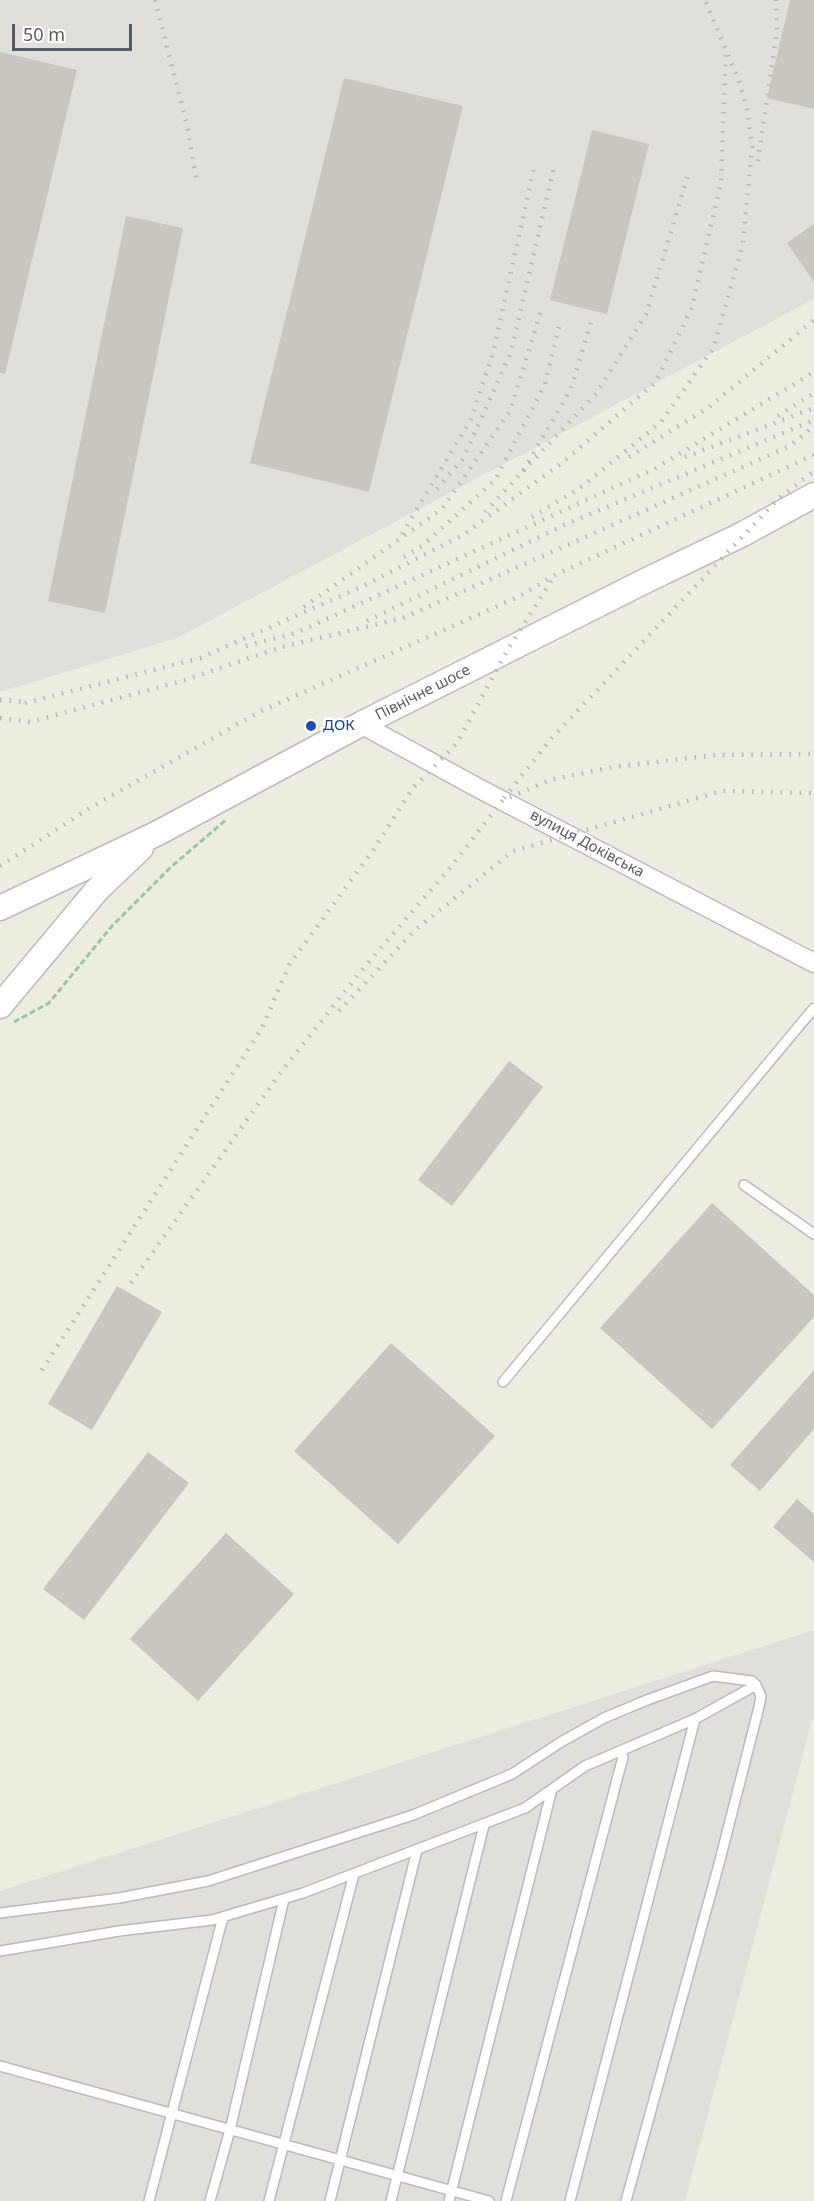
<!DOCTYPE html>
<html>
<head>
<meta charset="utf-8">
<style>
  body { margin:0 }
  #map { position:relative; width:814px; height:2201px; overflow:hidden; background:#edece1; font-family:"Noto Sans",sans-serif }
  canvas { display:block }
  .scale { position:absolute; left:12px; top:24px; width:120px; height:27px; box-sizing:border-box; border:3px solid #5a5c63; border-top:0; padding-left:8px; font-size:18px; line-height:21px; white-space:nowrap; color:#5a5c63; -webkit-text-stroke:4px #fff; paint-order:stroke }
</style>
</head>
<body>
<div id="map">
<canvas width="814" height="2201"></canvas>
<div class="scale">50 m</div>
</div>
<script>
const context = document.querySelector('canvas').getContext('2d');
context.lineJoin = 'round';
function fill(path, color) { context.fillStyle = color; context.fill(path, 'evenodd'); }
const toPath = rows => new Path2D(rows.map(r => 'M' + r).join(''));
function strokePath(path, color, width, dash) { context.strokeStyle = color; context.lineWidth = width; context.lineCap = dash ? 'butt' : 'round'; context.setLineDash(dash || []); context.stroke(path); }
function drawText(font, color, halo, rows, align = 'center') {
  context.font = font + ' "Noto Sans",sans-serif'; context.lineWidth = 5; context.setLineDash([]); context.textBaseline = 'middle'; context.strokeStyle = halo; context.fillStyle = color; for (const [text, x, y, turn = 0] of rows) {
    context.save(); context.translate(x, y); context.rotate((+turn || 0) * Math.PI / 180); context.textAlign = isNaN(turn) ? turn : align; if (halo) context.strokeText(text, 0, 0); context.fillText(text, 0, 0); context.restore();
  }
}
const industrial = toPath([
  [0,0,814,0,814,299,177,638,0,692],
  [814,1630,814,1719,812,1720,685,2201,0,2201,0,1891]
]);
const building = toPath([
  [790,0,814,0,814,109,767,98],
  [0,52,77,70,5,374,0,373],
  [344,78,463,106,369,492,250,463],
  [592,130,649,144,607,314,550,300],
  [126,216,183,228,105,613,48,601],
  [814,224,814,282,787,243],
  [509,1061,543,1087,452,1206,418,1180],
  [712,1203,814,1295,814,1317,712,1429,600,1328],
  [117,1286,162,1312,92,1430,48,1404],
  [391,1343,495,1436,398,1544,294,1451],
  [814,1370,814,1429,760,1491,730,1465],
  [148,1452,189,1483,84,1620,43,1589],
  [797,1499,814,1514,814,1562,773,1527],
  [226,1533,294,1594,198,1701,130,1639]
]);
const path = toPath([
  [14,1022,49,1003,112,926,171,867,227,819]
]);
const lane = toPath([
  [744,1185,814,1234],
  [503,1382,814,1008],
  [0,1913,119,1898,208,1881,413,1815,512,1774,561,1742,604,1718,647,1700,713,1676,752,1681,756,1685,761,1696,759,1707,719,1864,626,2201],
  [0,1951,119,1931,212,1920,303,1893,525,1808,585,1766,695,1719,756,1685],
  [0,2066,489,2201],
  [149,2201,223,1917],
  [210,2201,230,2130,284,1899],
  [269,2201,354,1874],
  [330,2201,417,1850],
  [391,2201,484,1825],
  [449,2201,552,1789],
  [506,2201,623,1757],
  [570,2201,695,1719]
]);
const street = toPath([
  [361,724,480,789,814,963]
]);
const secondary = toPath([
  [0,908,156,834,361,724,647,580,743,534,814,495],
  [0,1006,97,890,141,848]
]);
const rail = toPath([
  [155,0,187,125,196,178],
  [758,161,777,30,776,0],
  [778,416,814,393],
  [629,457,709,407,814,320],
  [685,457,814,408],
  [523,471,596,394,646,314,688,175],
  [437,489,463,459,511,352,555,163],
  [485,512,523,471,571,389,592,318],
  [532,517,580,488,661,422,714,347,743,243,752,147,747,109,739,81,705,0],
  [402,534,471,419,493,353,534,168],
  [404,557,422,546,495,480,545,384,560,322],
  [304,607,442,509,510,411,541,311],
  [367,621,564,525,814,420],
  [246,646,296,633,656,468,814,372],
  [200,658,359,588,463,535,563,462,656,382,692,307,721,183,726,48],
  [0,700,26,702],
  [25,703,208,656],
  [0,718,30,722,182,681,282,647,403,618,790,446,814,426],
  [504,798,550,740,779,498,814,471],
  [0,866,90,808,259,712,518,597,555,575,814,455],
  [339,1011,414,931,513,851,722,791,814,793],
  [131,1283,281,1072,361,971,449,869,503,800,550,780,613,767,716,755,814,754],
  [42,1370,262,1028,289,965,374,849,412,789,457,743,508,649,555,575]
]);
const markers = [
  [311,726,6,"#1a4fb4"]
];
const streetNames = [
  ["Північне шосе",423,693,-27],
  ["вулиця Доківська",587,844,28]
];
const transitNames = [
  ["ДОК",323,726]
];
fill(industrial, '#e1dfd9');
fill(building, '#c8c6be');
strokePath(lane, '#b9bac1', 12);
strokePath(street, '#b9bac1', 21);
strokePath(secondary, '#babcc3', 27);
strokePath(path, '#96c7ab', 3, [6, 3]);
strokePath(lane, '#fff', 9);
strokePath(street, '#fff', 18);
strokePath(secondary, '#fff', 24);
strokePath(rail, '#b5b5b6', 4.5, [1.5, 8]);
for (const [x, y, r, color] of markers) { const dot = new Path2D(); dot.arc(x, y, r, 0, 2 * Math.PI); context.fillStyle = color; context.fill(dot); strokePath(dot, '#fff', 2); }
drawText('15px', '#5a5c63', '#fff', streetNames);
drawText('15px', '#164399', '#fff', transitNames, 'left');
</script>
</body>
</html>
